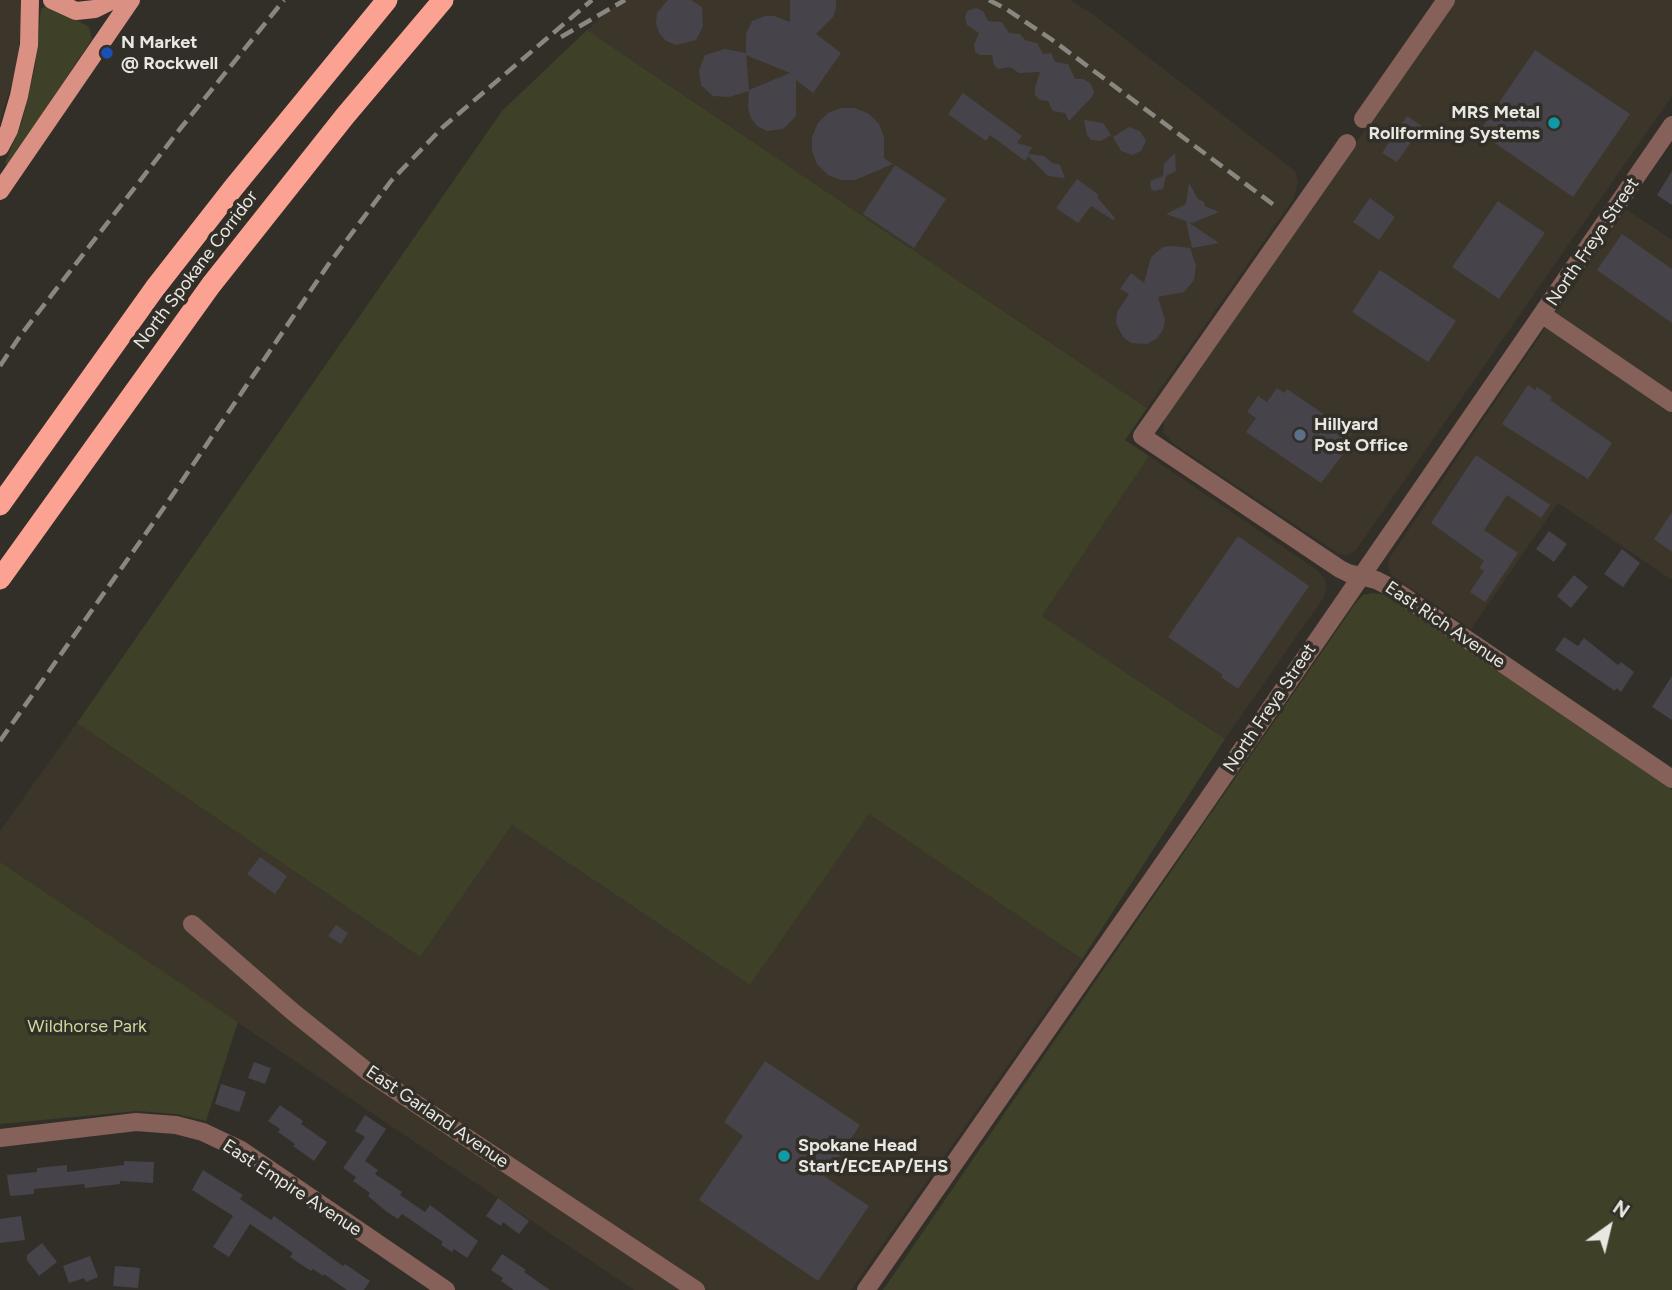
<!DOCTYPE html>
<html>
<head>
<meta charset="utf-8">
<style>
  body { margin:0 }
  #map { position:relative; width:1672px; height:1290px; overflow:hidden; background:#322f28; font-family:Figtree,sans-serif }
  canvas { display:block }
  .north { position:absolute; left:1574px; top:1192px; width:70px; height:70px; -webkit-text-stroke:5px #322f28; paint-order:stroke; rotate:34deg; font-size:19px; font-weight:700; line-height:28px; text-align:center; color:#e9e7e2 }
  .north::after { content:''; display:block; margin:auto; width:24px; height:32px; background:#e9e7e2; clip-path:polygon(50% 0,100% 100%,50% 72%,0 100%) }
</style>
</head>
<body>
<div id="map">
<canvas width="1672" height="1290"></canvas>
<div class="north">N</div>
</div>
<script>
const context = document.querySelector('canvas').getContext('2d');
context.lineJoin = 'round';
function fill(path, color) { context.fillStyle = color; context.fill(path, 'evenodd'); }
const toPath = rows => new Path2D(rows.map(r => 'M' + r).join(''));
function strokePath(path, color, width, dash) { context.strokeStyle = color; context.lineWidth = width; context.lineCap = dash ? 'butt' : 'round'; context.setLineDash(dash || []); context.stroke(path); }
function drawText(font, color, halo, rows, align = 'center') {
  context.font = font + ' Figtree,sans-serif'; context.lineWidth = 7; context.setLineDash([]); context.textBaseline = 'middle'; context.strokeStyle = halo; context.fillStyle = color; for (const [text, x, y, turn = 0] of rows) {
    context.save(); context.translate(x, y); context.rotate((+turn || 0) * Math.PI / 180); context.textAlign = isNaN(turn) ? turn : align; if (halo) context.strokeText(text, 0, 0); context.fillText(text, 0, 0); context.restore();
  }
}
const built = toPath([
  [0,0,20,0,21,20,19,49,13,80,0,121],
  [622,0,1070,0,1094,15,1295,171,1298,182,1294,198,1147,408,587,30],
  [1455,0,1672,0,1672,96,1356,550,1347,555,1339,554,1174,444,1163,432,1164,419],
  [1626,209,1672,240,1672,580,1558,503,1471,629,1391,575,1388,566,1390,557],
  [1149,456,1317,570,1325,579,1326,588,1324,597,1225,739,1042,616],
  [77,723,420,957,512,825,750,985,869,813,1082,959,851,1290,634,1290,0,862,0,831]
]);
const green = toPath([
  [49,4,89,27,92,39,8,166,5,163,22,122,35,66,41,9],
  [587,30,1147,408,1125,440,1149,456,1042,616,1225,739,1082,959,869,814,750,985,512,825,420,957,77,723,502,111],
  [1373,593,1385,595,1672,790,1672,1290,883,1290,1355,604,1363,595],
  [0,862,238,1022,206,1121,177,1114,137,1111,0,1124]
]);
const building = toPath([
  [668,0,691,0,702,7,703,26,696,40,676,45,666,41,659,33,656,23,657,13],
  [790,0,836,0,836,8,833,17,816,34,841,53,813,93,796,80,796,116,783,129,767,131,757,126,751,118,748,108,749,91,729,97,713,96,701,85,699,70,705,55,725,49,746,53,749,90,790,73,746,55,746,34,752,21,765,16,774,16,790,22],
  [976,8,983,11,988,21,1002,22,1009,33,1020,34,1025,40,1037,43,1043,54,1051,53,1055,62,1068,64,1075,79,1083,79,1090,83,1094,91,1092,97,1069,121,1065,113,1053,111,1048,101,1040,100,1035,95,1035,88,1040,72,1019,73,1010,67,998,69,994,65,992,55,980,55,975,52,974,45,979,33,967,25,965,18,967,11],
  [1535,50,1630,114,1573,197,1479,132],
  [963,93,1022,136,1017,143,1032,147,1028,154,1044,156,1052,163,1060,165,1065,178,1048,176,1028,156,1025,161,990,135,986,141,948,114],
  [841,108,855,108,869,114,879,124,884,137,884,158,893,164,855,180,841,180,828,175,817,164,812,151,812,137,818,123,828,113],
  [1407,116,1422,126,1397,162,1382,153],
  [1084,120,1103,123,1111,135,1101,141,1091,140,1087,135],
  [1129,127,1140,131,1146,141,1141,151,1132,155,1121,151,1113,137],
  [1175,153,1176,171,1166,176,1163,189,1154,191,1151,189,1150,181,1163,176,1164,164],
  [895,165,946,199,914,248,863,214],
  [1672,171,1672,205,1657,195],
  [1077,179,1099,195,1097,197,1115,218,1113,220,1091,206,1078,223,1056,208],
  [1189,183,1198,199,1204,202,1205,206,1219,212,1192,223,1188,222,1219,243,1192,248,1186,221,1166,214,1186,204],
  [1370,198,1395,217,1379,240,1353,222],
  [1498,201,1545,233,1499,299,1452,267],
  [1622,234,1672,269,1672,323,1597,270],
  [1173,246,1190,248,1196,265,1194,280,1184,292,1158,297,1165,320,1163,330,1156,339,1147,344,1131,343,1123,337,1116,323,1117,312,1129,294,1120,289,1131,273,1144,283,1151,257,1163,247],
  [1380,270,1456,321,1428,362,1352,312],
  [1528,385,1535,390,1537,387,1552,397,1550,400,1612,443,1588,479,1502,424],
  [1277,388,1285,393,1287,389,1351,433,1349,437,1352,439,1344,453,1321,483,1246,432,1256,418,1247,412,1258,396,1267,402],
  [1476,455,1550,505,1541,518,1507,495,1484,530,1518,553,1485,602,1470,592,1484,571,1479,568,1484,561,1431,523],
  [1672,512,1672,552,1654,539],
  [1549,531,1567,544,1554,562,1536,549],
  [1238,536,1309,586,1238,689,1221,677,1223,675,1168,637],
  [1622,549,1640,563,1623,587,1604,574],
  [1574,575,1588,587,1571,608,1557,596],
  [1564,637,1578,646,1584,638,1618,665,1621,662,1634,672,1621,692,1616,688,1615,691,1555,650],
  [1672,676,1672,720,1652,707],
  [260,857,287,876,275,894,247,874],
  [336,925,348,933,341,944,328,936],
  [765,1061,860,1125,825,1177,869,1206,818,1281,699,1200,743,1136,724,1122],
  [254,1062,271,1068,265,1084,248,1078],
  [221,1084,246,1092,239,1112,215,1104],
  [280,1105,303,1121,301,1124,327,1142,314,1161,293,1146,295,1144,278,1132,280,1129,268,1121],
  [365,1115,386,1129,365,1161,378,1170,375,1174,402,1192,400,1195,425,1212,430,1205,478,1241,467,1258,454,1249,452,1252,441,1245,443,1242,402,1214,398,1219,387,1212,368,1196,370,1193,353,1181,356,1177,343,1168,365,1137,355,1131],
  [124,1161,154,1162,153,1183,120,1181,120,1184,85,1188,84,1184,34,1189,34,1194,10,1196,7,1175,37,1172,37,1168,67,1165,67,1172,124,1165],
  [203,1170,243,1195,240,1199,271,1220,274,1216,343,1266,345,1264,370,1281,364,1290,347,1290,324,1274,323,1276,313,1269,311,1271,290,1257,293,1253,250,1224,229,1257,213,1247,233,1216,192,1190],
  [498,1198,529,1221,519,1234,503,1222,501,1226,486,1216],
  [21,1216,25,1240,0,1243,0,1219],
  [42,1243,57,1262,39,1276,27,1260,27,1255],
  [502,1254,526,1270,524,1272,550,1290,514,1290,501,1281,503,1278,491,1270],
  [90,1256,98,1277,86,1282,84,1278,69,1283,63,1266],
  [115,1266,140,1268,138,1288,113,1286]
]);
const minor = toPath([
  [1363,119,1446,0],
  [1347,143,1142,436,1340,569,1348,573,1376,580,1390,587,1672,779],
  [1543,315,1672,403],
  [192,924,293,1012,368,1072,696,1290],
  [0,1138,136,1122,176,1125,203,1132,241,1150,446,1290]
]);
const tertiary = toPath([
  [866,1290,1188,828,1672,125]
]);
const primary = toPath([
  [52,0,76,11,95,9,113,0],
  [0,147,9,130,19,96,29,45,30,0],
  [0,191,131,0]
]);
const motorway = toPath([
  [0,505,155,288,234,187,387,0],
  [0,579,211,285,345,116,443,0]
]);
const rail = toPath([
  [989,0,1006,9,1051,39,1278,208],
  [561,37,625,0],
  [0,366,20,336,180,129,284,0],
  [0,741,163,509,328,265,391,181,443,127,592,0]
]);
const markers = [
  [107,53,7,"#1a4fb4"],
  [1554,123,7,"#0f9aa8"],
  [1300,435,7,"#5c6f8a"],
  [784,1156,7,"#0f9aa8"]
];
const poiNames = [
  ["N Market",121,43],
  ["@ Rockwell",121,64],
  ["MRS Metal",1540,113,"right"],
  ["Rollforming Systems",1540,134,"right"],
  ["Hillyard",1314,425],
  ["Post Office",1314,446],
  ["Spokane Head",798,1146],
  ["Start/ECEAP/EHS",798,1167]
];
const streetNames = [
  ["North Freya Street",1593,242,-56],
  ["North Spokane Corridor",196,270,-53],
  ["East Rich Avenue",1445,625,34],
  ["North Freya Street",1270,708,-56],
  ["East Garland Avenue",437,1117,34],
  ["East Empire Avenue",292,1188,33]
];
const parkNames = [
  ["Wildhorse Park",87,1027]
];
fill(built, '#3b3629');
fill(green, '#3e4128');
fill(building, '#47434a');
strokePath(minor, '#85615a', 18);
strokePath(tertiary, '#85615a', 18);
strokePath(primary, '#da9083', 18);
strokePath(motorway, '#fba293', 21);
strokePath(rail, '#8a8781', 4.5, [14, 7]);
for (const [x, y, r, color] of markers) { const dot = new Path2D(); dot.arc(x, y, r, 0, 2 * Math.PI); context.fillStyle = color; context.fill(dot); strokePath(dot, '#322f28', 2.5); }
drawText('bold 18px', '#e9e7e2', '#322f28', poiNames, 'left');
drawText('18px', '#e9e7e2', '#322f28', streetNames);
drawText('18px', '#ced79b', '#322f28', parkNames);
</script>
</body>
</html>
